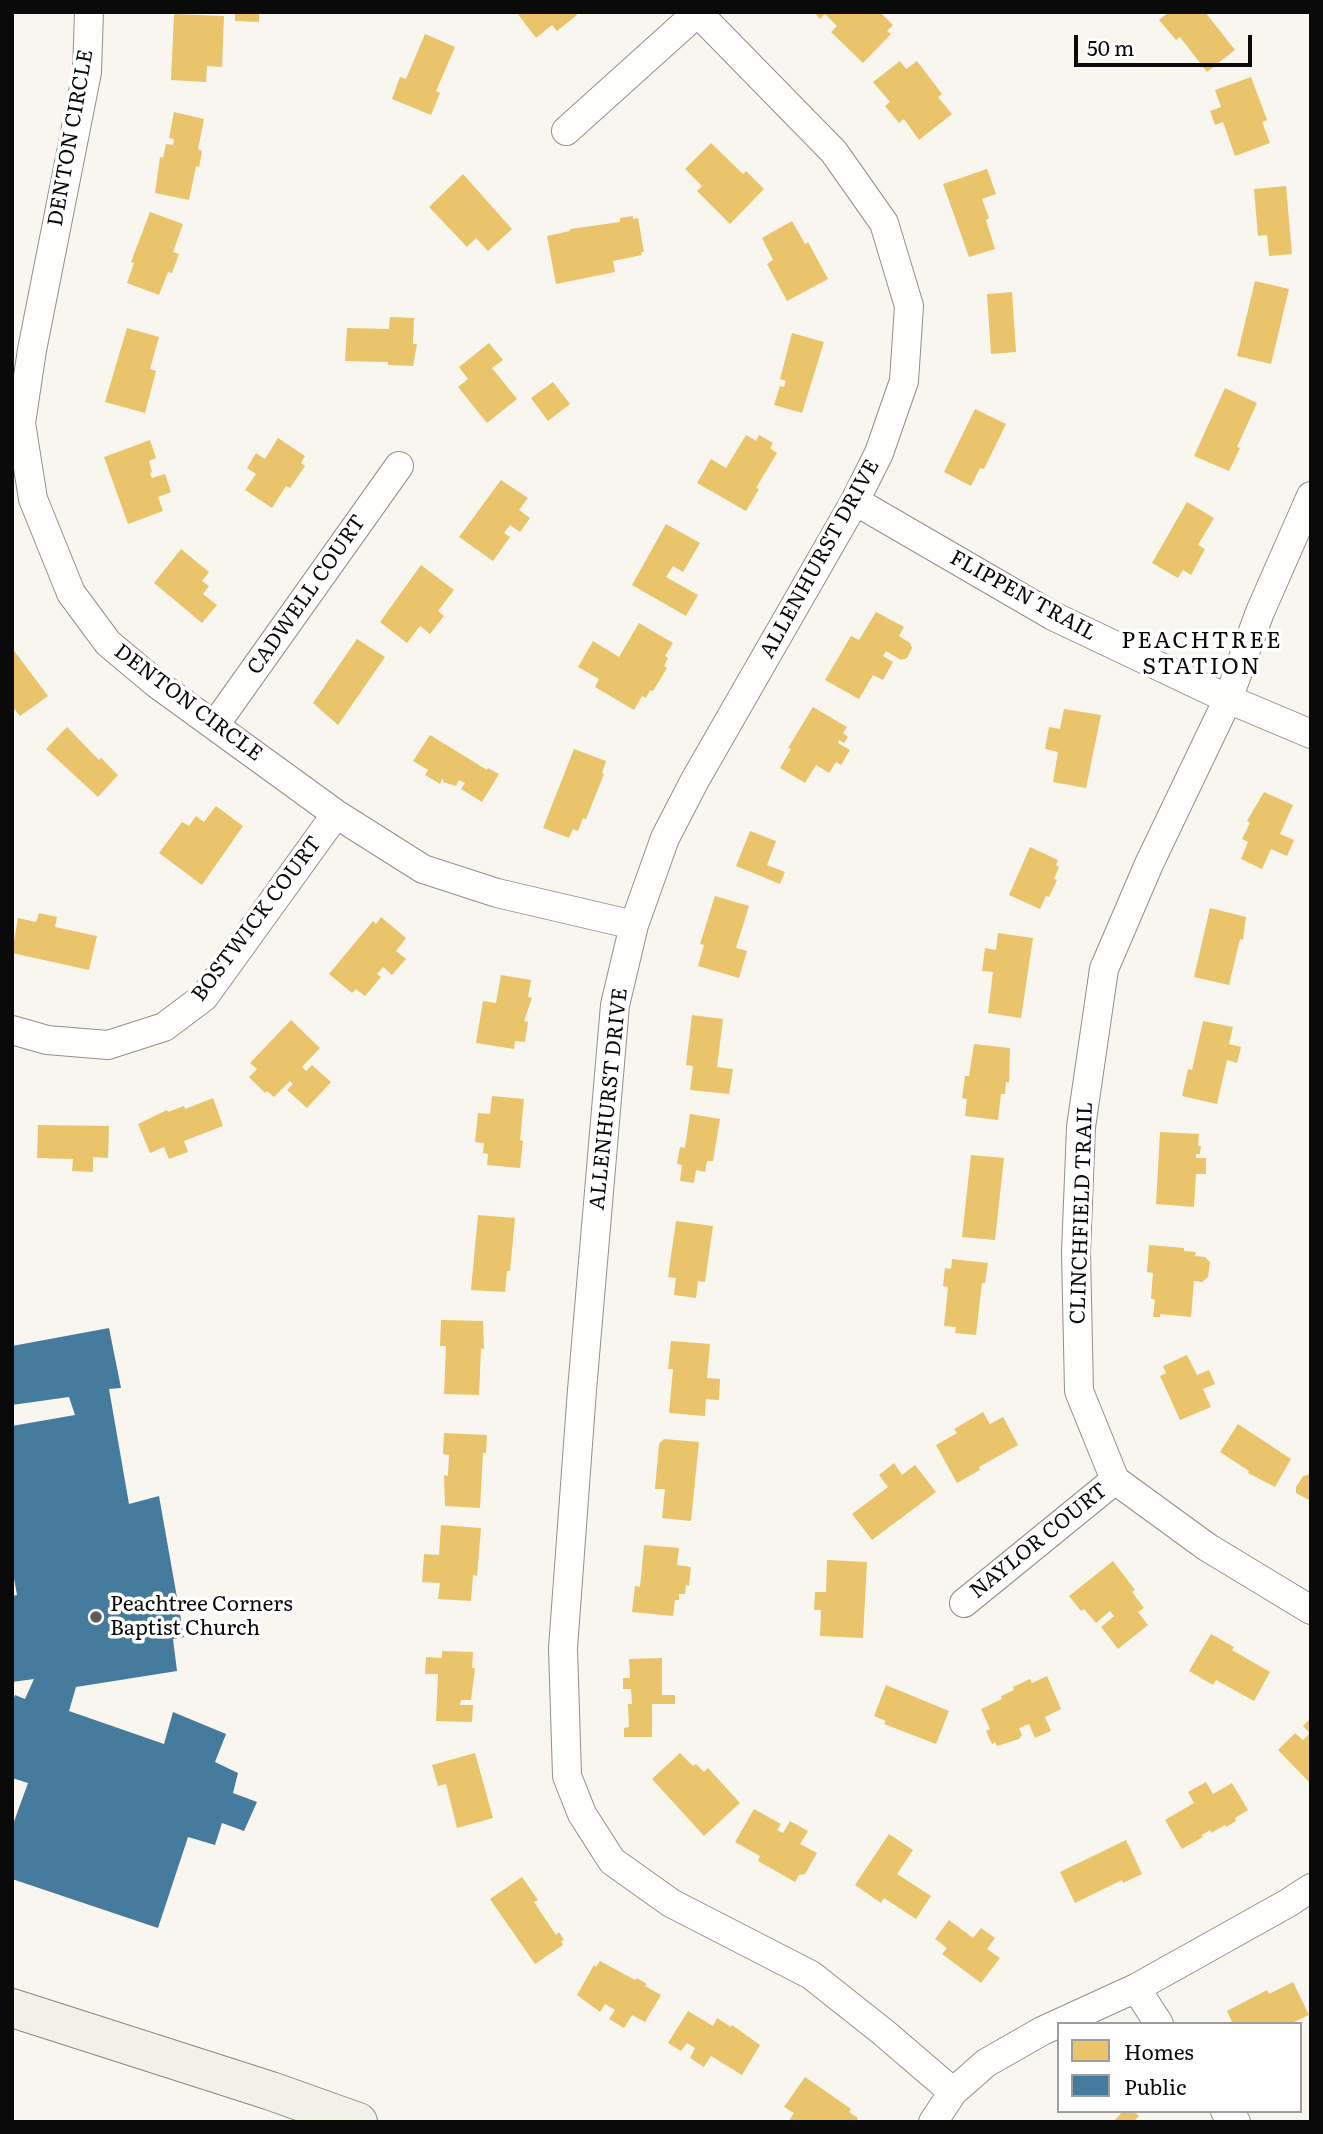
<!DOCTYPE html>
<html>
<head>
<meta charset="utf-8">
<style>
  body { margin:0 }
  #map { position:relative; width:1323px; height:2134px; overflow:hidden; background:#f8f6ee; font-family:Literata,serif }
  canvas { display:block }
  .frame { position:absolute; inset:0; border:14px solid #0a0a0a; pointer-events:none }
  .legend { position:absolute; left:1057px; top:2022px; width:245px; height:91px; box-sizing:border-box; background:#fff; border:2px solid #9d9d9d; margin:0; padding:9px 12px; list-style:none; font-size:21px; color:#0a0a0a }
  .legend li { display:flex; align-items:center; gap:14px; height:35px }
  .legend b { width:35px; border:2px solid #9d9d9d }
  .scale { position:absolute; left:1074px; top:35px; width:178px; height:32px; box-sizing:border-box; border:4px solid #0a0a0a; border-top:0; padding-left:9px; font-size:21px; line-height:24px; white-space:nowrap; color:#0a0a0a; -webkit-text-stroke:5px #fff; paint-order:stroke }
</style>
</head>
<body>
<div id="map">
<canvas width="1323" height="2134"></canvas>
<div class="frame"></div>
<ul class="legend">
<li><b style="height:19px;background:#e9c46a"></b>Homes</li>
<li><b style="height:19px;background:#457b9d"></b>Public</li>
</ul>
<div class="scale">50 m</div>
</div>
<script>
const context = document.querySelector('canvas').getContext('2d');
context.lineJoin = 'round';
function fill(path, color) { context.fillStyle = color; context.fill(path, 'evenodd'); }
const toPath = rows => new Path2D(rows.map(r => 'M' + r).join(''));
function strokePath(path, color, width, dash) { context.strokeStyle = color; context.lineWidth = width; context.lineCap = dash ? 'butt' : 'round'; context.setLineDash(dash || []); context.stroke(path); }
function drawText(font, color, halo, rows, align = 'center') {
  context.font = font + ' Literata,serif'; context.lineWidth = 7; context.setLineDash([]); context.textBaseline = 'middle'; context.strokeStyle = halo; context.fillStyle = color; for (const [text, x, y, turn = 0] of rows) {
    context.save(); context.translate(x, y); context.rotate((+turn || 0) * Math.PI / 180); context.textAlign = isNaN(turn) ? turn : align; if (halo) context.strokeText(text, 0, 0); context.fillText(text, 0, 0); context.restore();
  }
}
const homes = toPath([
  [235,12,259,12,259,22,235,21],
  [518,12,575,12,577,15,557,31,552,25,536,38,517,13],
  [814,12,880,12,893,25,887,31,891,34,863,63,831,32,837,26,825,14,820,19],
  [1169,12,1205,12,1235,50,1207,72,1180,37,1176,40,1159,20],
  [174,14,224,16,222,67,207,66,206,82,171,80],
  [425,34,455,47,436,91,440,93,431,115,392,99,400,77,406,79],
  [900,61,906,69,917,61,942,94,938,97,952,114,919,140,904,119,899,123,885,106,890,102,873,82],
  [1251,77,1267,120,1262,122,1270,143,1235,156,1223,122,1215,125,1210,111,1221,107,1215,90],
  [174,112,204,119,198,149,202,151,199,167,196,166,189,200,155,193,160,157,163,158,166,144,173,145,174,139,169,138],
  [711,143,743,174,746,171,764,189,730,224,697,191,702,186,685,169],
  [987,169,996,194,982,199,989,218,986,220,995,249,969,257,943,184],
  [463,174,512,229,488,251,476,238,467,247,429,207],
  [1286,186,1292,254,1269,256,1267,235,1258,236,1254,189],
  [150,212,183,224,173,252,179,254,172,273,168,272,159,295,127,283,134,263,131,262],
  [633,216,633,219,638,218,644,252,641,252,642,255,613,261,615,272,556,284,547,236,570,231,570,229,620,222,620,218],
  [792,221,805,244,808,242,828,279,787,301,767,264,773,260,762,238],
  [1255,281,1289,289,1271,364,1237,356],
  [1012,292,1016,352,991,354,987,294],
  [390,317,414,318,413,344,417,344,413,366,388,365,388,362,345,361,347,328,389,329],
  [127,328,159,337,150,369,156,371,145,413,105,402],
  [792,333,824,342,802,413,774,405,780,386,784,387,786,381,780,379],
  [489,343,503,360,492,368,517,399,487,423,458,387,468,379,459,367],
  [553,382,570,404,548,421,531,398],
  [1225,388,1257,403,1237,447,1240,448,1229,471,1194,456],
  [975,409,1006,424,984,469,980,468,971,486,944,472],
  [746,435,756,441,759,435,773,443,770,448,777,453,756,488,759,489,746,511,697,483,711,459,726,468],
  [278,438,305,456,301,463,305,466,290,488,286,486,272,508,245,490,256,474,247,468,256,453,265,459],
  [150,440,156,458,149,461,152,472,150,473,152,478,165,474,171,492,158,497,163,511,128,524,104,457],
  [501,480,528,498,519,510,530,518,520,532,510,525,504,533,510,537,493,561,459,537],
  [1187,502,1214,518,1198,545,1205,549,1191,575,1183,570,1178,578,1152,563],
  [666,524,700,543,683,572,673,566,666,577,698,595,686,616,632,585],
  [181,549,209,572,202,581,209,586,203,594,217,605,202,623,154,583],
  [421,565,454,590,438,611,444,616,430,634,420,626,407,643,380,622],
  [876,612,904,627,899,636,910,643,912,648,907,658,901,660,886,651,883,656,893,662,883,680,873,675,859,699,825,680,851,636,859,640],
  [639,623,673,643,665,656,668,658,664,666,667,668,653,691,650,690,646,698,642,696,634,710,595,687,599,679,578,667,593,641,619,657],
  [357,639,385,657,338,725,313,703],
  [12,648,48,696,20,716,12,706],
  [813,707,847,727,843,733,848,737,844,743,839,740,838,743,850,750,841,765,836,762,829,773,816,765,805,783,780,768,791,749,788,748],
  [1064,709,1101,715,1086,788,1053,782,1058,752,1045,749,1049,727,1060,729],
  [67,727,99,760,101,758,118,775,98,797,46,749],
  [430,735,487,770,488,768,499,774,482,802,461,789,465,783,459,780,456,786,443,782,443,778,440,784,425,775,428,770,413,761],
  [574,749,606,761,602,773,604,774,586,819,583,818,578,831,573,829,569,838,543,828],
  [1264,792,1293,805,1280,834,1294,840,1287,856,1271,849,1262,869,1241,859,1248,842,1242,839,1250,823,1247,821],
  [216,806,243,826,202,885,159,853,182,822,189,826,196,816,204,822],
  [750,831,776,841,767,865,785,872,780,884,736,866],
  [1030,847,1058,860,1056,865,1059,867,1054,879,1057,880,1049,897,1046,896,1040,909,1009,895],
  [715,896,749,906,736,948,747,951,739,978,698,966,704,945,700,944],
  [1210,908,1246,917,1243,940,1240,939,1229,985,1194,977],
  [39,913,57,917,55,927,97,936,89,970,12,953,18,918,36,922],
  [381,917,406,938,396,951,406,959,392,975,383,967,377,974,381,977,365,996,356,989,352,993,329,974,373,921,376,924],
  [998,933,1033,938,1021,1018,988,1013,993,972,982,971,985,948,996,950],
  [501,975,531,980,528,997,532,998,524,1021,528,1022,525,1042,515,1041,514,1049,476,1043,483,1001,496,1003],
  [692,1015,723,1019,717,1067,733,1069,729,1094,690,1090,693,1066,686,1065],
  [291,1020,320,1048,302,1067,306,1071,312,1065,331,1082,307,1108,287,1090,293,1084,290,1081,274,1097,267,1091,265,1093,249,1077,257,1069,250,1063],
  [1203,1021,1233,1027,1229,1044,1241,1047,1237,1063,1227,1060,1217,1104,1182,1096,1188,1069,1192,1070],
  [974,1044,1010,1048,1009,1083,1006,1082,1005,1094,1001,1094,998,1120,965,1116,967,1099,962,1098,965,1076,969,1076],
  [492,1096,524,1099,520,1140,523,1141,520,1168,487,1165,488,1154,483,1153,484,1143,475,1142,478,1113,490,1114],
  [213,1098,223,1126,184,1141,188,1152,169,1159,164,1147,150,1153,138,1124,167,1110,168,1112,184,1106,185,1109],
  [690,1114,720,1119,713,1161,707,1161,705,1172,696,1170,694,1183,680,1181,682,1165,677,1164,680,1147,685,1148],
  [38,1125,109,1126,108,1158,93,1157,93,1172,72,1171,73,1159,37,1158],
  [1160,1132,1199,1134,1198,1146,1201,1146,1200,1154,1196,1154,1196,1158,1206,1158,1206,1174,1196,1174,1194,1207,1156,1204],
  [971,1155,1004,1158,995,1240,962,1237],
  [478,1215,515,1218,510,1271,507,1271,505,1292,471,1290],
  [676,1221,713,1226,705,1282,698,1281,696,1298,674,1295,676,1278,668,1277],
  [1149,1245,1184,1248,1184,1251,1196,1252,1195,1256,1205,1257,1210,1262,1208,1277,1202,1282,1194,1281,1191,1317,1160,1314,1160,1317,1153,1317,1155,1299,1151,1299,1153,1273,1147,1272],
  [952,1259,988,1263,985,1283,982,1283,976,1335,955,1333,956,1327,944,1326,948,1287,943,1286,945,1268,951,1269],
  [441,1320,483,1321,484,1349,481,1348,479,1395,444,1394,446,1346,440,1346],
  [671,1341,710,1344,707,1378,720,1379,719,1400,706,1399,705,1416,669,1413,673,1369,668,1369],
  [1187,1355,1197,1375,1209,1370,1215,1384,1203,1389,1211,1407,1180,1420,1160,1376,1166,1373,1163,1366],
  [983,1412,990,1424,1003,1417,1018,1445,979,1467,980,1470,957,1483,936,1445,957,1433,954,1429],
  [1238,1424,1291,1459,1275,1487,1248,1473,1249,1471,1220,1452],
  [444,1433,487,1435,486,1453,483,1453,480,1508,445,1506,444,1475,448,1476,449,1455,443,1454],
  [664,1439,699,1442,691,1521,662,1518,665,1489,655,1489,659,1444],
  [894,1463,902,1475,915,1465,936,1492,872,1540,852,1514,888,1487,879,1475],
  [1311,1471,1311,1501,1296,1493,1296,1487,1303,1476,1308,1475],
  [441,1525,481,1528,477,1576,473,1575,471,1601,438,1599,440,1583,422,1582,424,1554,439,1555],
  [644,1545,679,1548,677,1565,691,1567,689,1586,686,1585,685,1594,679,1594,679,1600,675,1600,673,1616,632,1612,635,1586,640,1587],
  [827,1560,867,1562,863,1638,820,1636,821,1610,814,1610,815,1592,826,1592],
  [1113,1561,1135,1590,1132,1592,1144,1608,1138,1612,1148,1625,1118,1649,1101,1627,1114,1616,1110,1611,1096,1623,1084,1609,1081,1611,1069,1596],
  [1211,1634,1234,1647,1232,1650,1270,1672,1254,1701,1216,1680,1213,1685,1189,1671],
  [442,1651,473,1652,472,1668,475,1668,471,1700,461,1700,460,1705,473,1705,472,1722,436,1721,438,1674,425,1674,426,1657,442,1658],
  [662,1658,662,1695,675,1695,675,1704,652,1704,652,1737,624,1737,624,1728,629,1727,628,1704,632,1704,631,1689,623,1689,623,1678,630,1678,629,1659],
  [1047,1676,1061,1709,1045,1717,1051,1731,1035,1738,1029,1724,1019,1728,1022,1735,1019,1739,997,1746,995,1742,992,1744,986,1731,990,1729,981,1709,1002,1699,1001,1696,1014,1690,1013,1687,1030,1679,1032,1683],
  [886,1685,949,1711,936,1744,884,1724,886,1721,874,1716],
  [1311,1718,1311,1780,1309,1782,1278,1750,1295,1733,1303,1740,1310,1733,1303,1726],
  [475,1753,493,1818,457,1828,446,1784,438,1786,432,1765],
  [680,1753,693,1766,696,1764,704,1772,708,1768,740,1803,704,1836,652,1779],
  [1206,1782,1213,1794,1232,1783,1248,1810,1235,1818,1236,1821,1226,1827,1225,1825,1211,1833,1210,1830,1202,1835,1203,1837,1182,1849,1165,1820,1194,1803,1188,1792],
  [754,1809,781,1824,777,1830,783,1833,790,1821,808,1831,800,1844,817,1853,805,1874,799,1875,795,1882,758,1861,760,1856,735,1842],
  [889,1834,913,1850,897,1874,931,1896,916,1919,884,1898,881,1903,855,1885],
  [1126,1840,1142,1874,1123,1883,1122,1880,1075,1903,1060,1872],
  [522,1877,538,1900,534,1902,556,1935,559,1932,564,1940,561,1941,563,1945,535,1964,490,1899],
  [949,1920,973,1938,981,1928,995,1938,987,1949,1000,1958,981,1983,942,1954,947,1948,935,1939],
  [600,1961,635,1980,637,1978,647,1984,645,1986,661,1995,645,2022,632,2015,624,2028,609,2019,615,2010,605,2004,600,2012,577,1995,594,1965,596,1967],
  [1293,1982,1309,2015,1294,2022,1295,2024,1233,2024,1227,2011,1267,1990,1269,1994],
  [688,2011,713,2026,717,2018,731,2027,732,2025,760,2045,742,2075,711,2056,704,2067,690,2058,695,2048,687,2043,681,2051,668,2043],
  [805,2077,851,2109,849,2112,858,2118,856,2122,788,2122,794,2113,784,2107],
  [1123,2111,1133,2111,1139,2116,1133,2122,1113,2122]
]);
const public = toPath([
  [109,1328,121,1388,109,1389,129,1504,159,1496,184,1637,173,1639,177,1671,76,1687,69,1711,164,1744,173,1712,226,1734,215,1762,238,1773,233,1793,257,1802,244,1831,222,1823,215,1845,188,1837,158,1928,12,1879,12,1827,28,1783,12,1778,12,1703,15,1695,25,1699,34,1679,12,1682,12,1596,17,1595,12,1567,12,1426,75,1415,69,1397,12,1405,12,1346]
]);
const street = toPath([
  [89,12,87,72,32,350,21,423,33,499,71,593,108,643,157,684,336,814,423,869,497,893,634,925],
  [697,12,834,152,884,223,909,306,904,381,879,453,855,501,695,780,665,838,634,925,615,1005,582,1390,563,1648,567,1776,582,1814,612,1861,671,1903,811,1975,883,2032,953,2092],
  [566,131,697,13],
  [1311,496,1260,612,1228,699,1149,864,1104,969,1081,1127,1076,1252,1079,1391,1115,1480,1207,1547,1311,1610],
  [855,501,1053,616,1228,699,1311,734],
  [215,725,399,466],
  [12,1030,47,1040,108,1045,164,1027,204,997,336,814],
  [964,1603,1115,1480],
  [1136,1988,1159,2024],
  [1225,2111,1236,2122],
  [933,2122,953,2092,986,2063,1042,2031,1136,1988,1288,1903,1311,1888]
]);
const secondary = toPath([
  [12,2008,271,2091,358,2122]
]);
const markers = [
  [96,1617,7,"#5d5d5a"]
];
const streetNames = [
  ["DENTON CIRCLE",71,138,-80],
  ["ALLENHURST DRIVE",820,559,-61],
  ["CADWELL COURT",307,595,-55],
  ["FLIPPEN TRAIL",1023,596,29],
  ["DENTON CIRCLE",188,703,37],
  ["BOSTWICK COURT",257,919,-53],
  ["ALLENHURST DRIVE",609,1099,-84],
  ["CLINCHFIELD TRAIL",1082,1213,-88],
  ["NAYLOR COURT",1039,1541,-39]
];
const poiNames = [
  ["Peachtree Corners",110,1605],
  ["Baptist Church",110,1629]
];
const neighbourhoodNames = [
  ["PEACHTREE",1202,641],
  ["STATION",1202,667]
];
fill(homes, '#e9c46a');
fill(public, '#457b9d');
strokePath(street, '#91908d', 30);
strokePath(secondary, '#888783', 40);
strokePath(street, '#fefefc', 28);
strokePath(secondary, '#f2f1e8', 38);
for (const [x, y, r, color] of markers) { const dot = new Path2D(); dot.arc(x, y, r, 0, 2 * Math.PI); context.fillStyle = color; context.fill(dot); strokePath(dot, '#fff', 2.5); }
drawText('21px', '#0a0a0a', '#fff', streetNames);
drawText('21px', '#0a0a0a', '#fff', poiNames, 'left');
context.letterSpacing = '2px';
drawText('23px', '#0a0a0a', '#fff', neighbourhoodNames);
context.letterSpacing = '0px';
</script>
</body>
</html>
